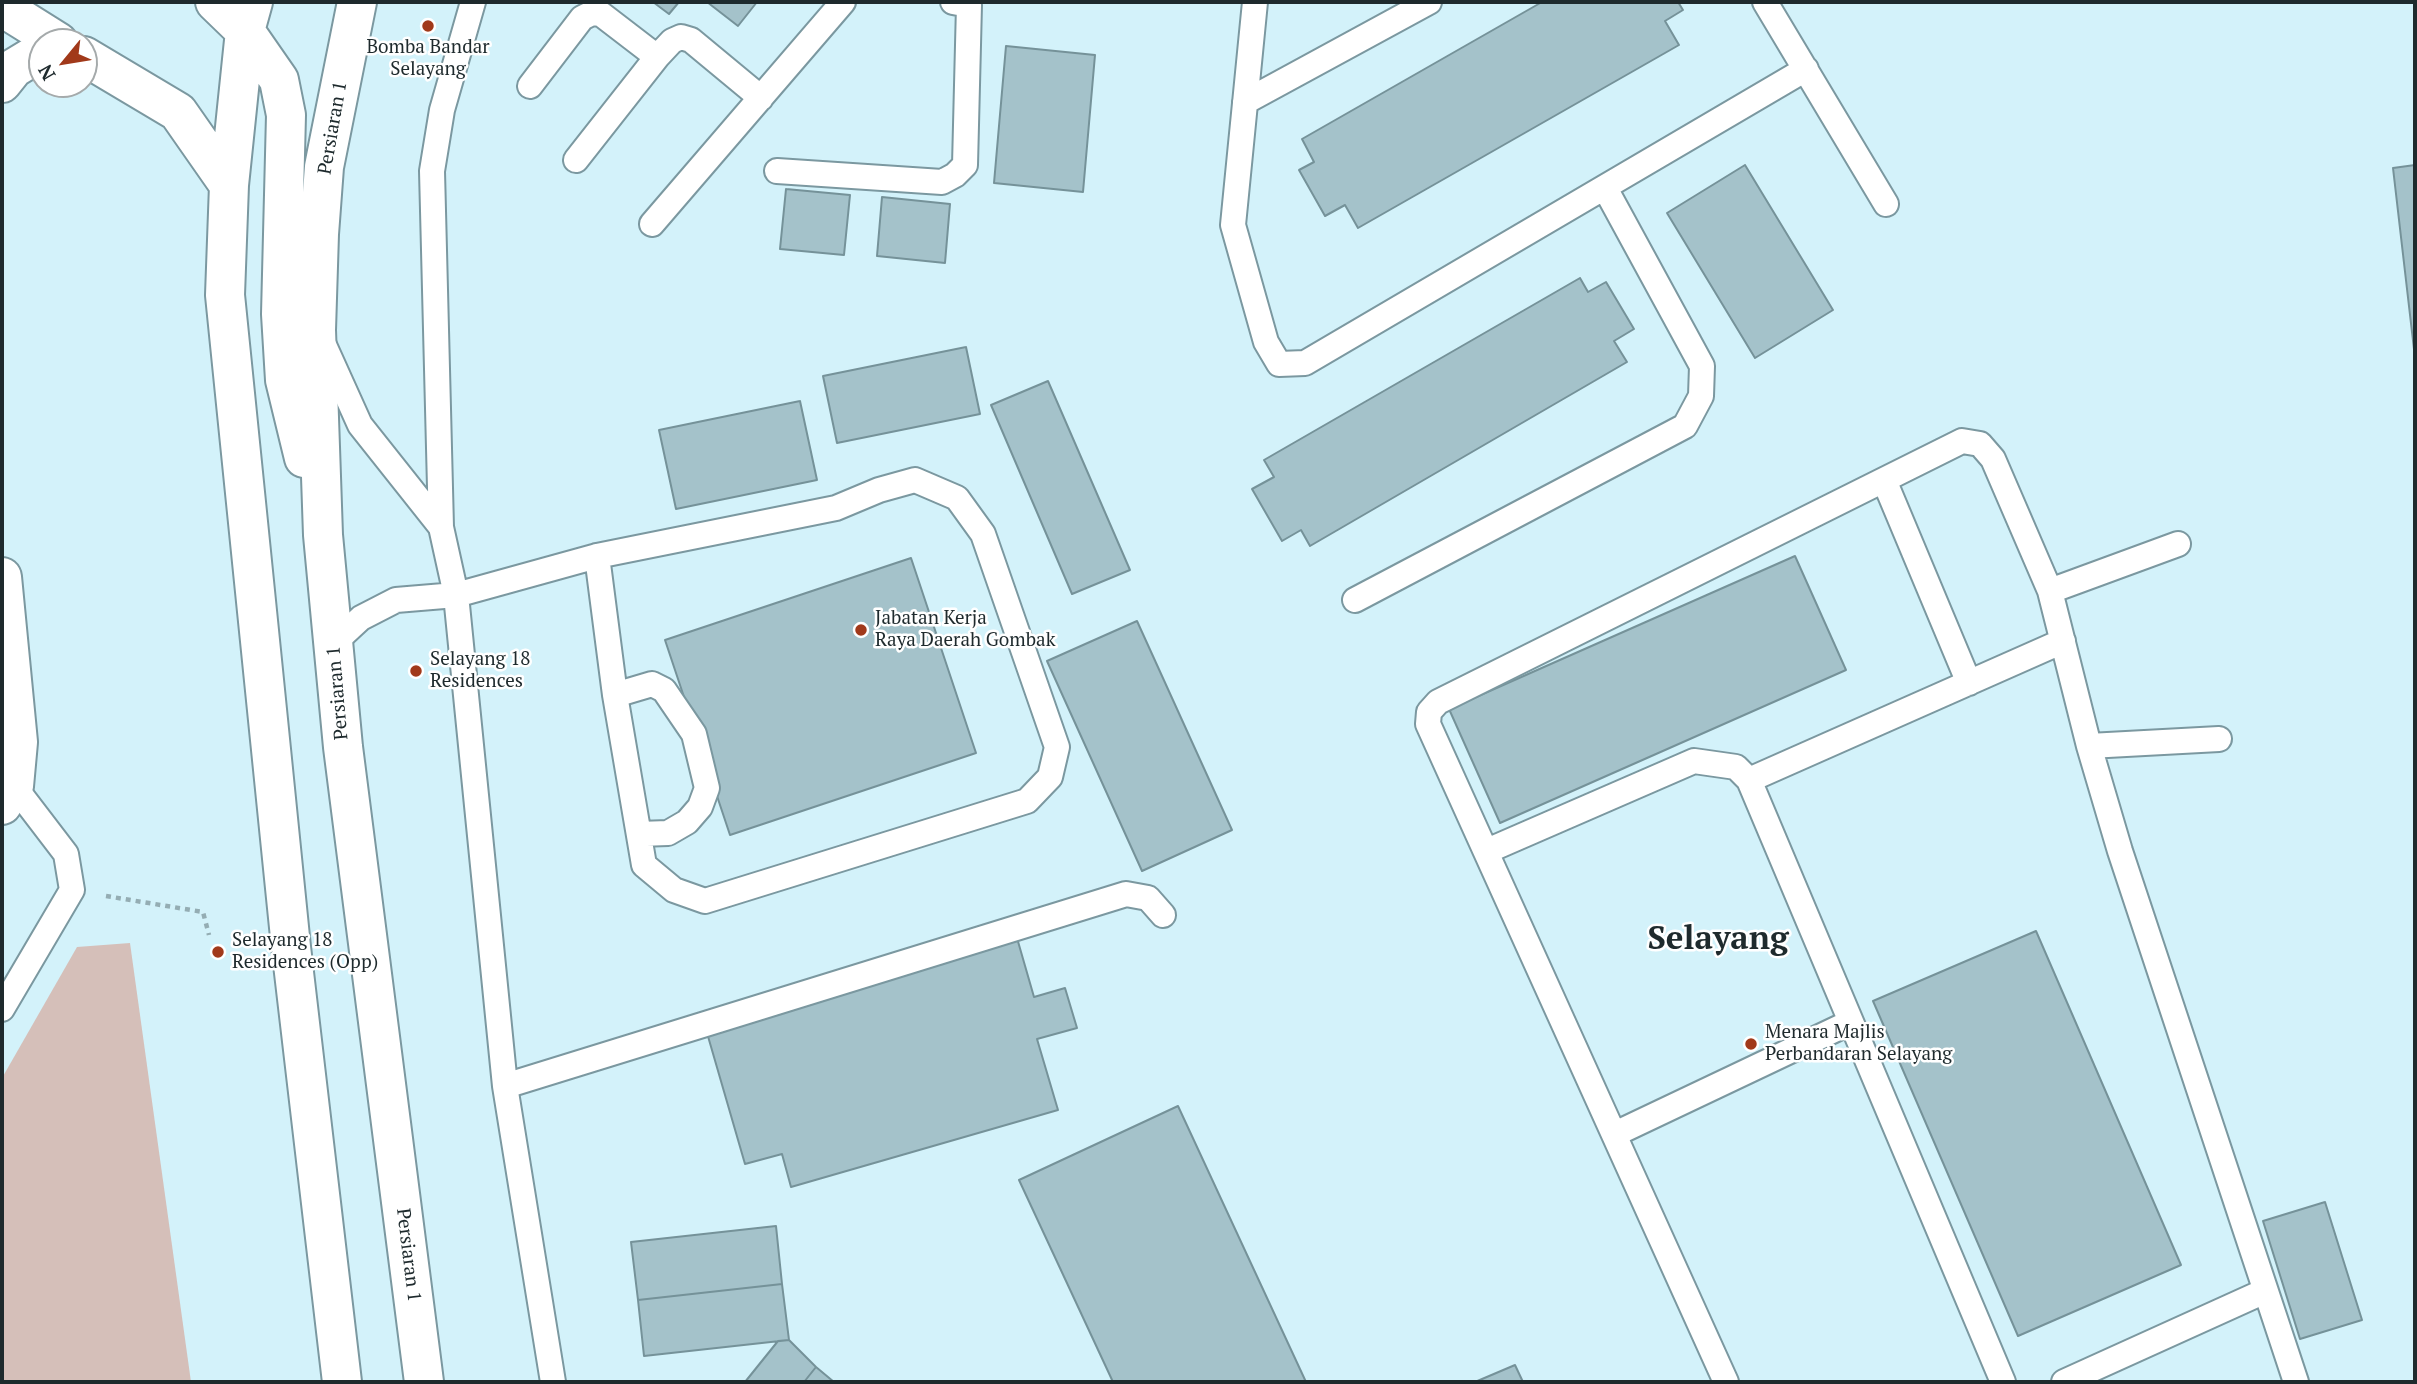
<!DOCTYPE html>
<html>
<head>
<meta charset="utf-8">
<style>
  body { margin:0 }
  #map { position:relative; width:2417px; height:1384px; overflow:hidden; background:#d3f2fa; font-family:"PT Serif",serif }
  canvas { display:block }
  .frame { position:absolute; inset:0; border:4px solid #1e2a2d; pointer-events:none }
  .north { position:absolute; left:28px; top:28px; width:70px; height:70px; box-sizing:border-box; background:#fff; border:2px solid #a5aaab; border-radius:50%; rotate:240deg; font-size:19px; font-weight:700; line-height:28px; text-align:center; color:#1e2a2d }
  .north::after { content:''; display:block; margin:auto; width:24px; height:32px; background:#a1391a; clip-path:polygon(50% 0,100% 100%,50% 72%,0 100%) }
</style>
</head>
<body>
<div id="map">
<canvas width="2417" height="1384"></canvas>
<div class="frame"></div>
<div class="north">N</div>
</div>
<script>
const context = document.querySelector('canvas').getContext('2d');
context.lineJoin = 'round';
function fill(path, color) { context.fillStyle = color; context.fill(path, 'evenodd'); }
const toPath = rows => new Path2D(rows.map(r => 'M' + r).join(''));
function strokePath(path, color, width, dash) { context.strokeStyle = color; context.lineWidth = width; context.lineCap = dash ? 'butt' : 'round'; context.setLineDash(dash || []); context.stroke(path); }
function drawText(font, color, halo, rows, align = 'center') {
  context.font = font + ' "PT Serif",serif'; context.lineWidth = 5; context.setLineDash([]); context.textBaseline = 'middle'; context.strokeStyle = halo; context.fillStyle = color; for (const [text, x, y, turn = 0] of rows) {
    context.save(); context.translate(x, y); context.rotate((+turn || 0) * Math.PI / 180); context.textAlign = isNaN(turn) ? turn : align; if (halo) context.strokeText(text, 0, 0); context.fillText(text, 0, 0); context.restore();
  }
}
const green = toPath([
  [130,943,191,1382,2,1382,2,1078,77,947]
]);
const building = toPath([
  [653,2,679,2,669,14,653,2],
  [707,2,757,2,738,26,707,2],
  [1542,2,1678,2,1683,10,1665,21,1679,45,1358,228,1345,205,1325,216,1299,170,1314,162,1302,139,1542,2],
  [1006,46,1095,55,1083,192,994,183,1006,46],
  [1745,165,1833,310,1755,358,1667,213,1745,165],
  [2415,165,2415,358,2393,168,2415,165],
  [786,189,850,195,844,255,780,249,786,189],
  [882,197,950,204,945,263,877,256,882,197],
  [1580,278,1588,292,1606,282,1634,329,1614,341,1627,362,1310,546,1301,530,1282,541,1252,489,1274,477,1264,460,1580,278],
  [966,347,980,414,837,443,823,376,966,347],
  [1048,381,1130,570,1072,594,991,405,1048,381],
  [800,401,817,480,676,509,659,430,800,401],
  [1795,556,1846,670,1500,823,1449,709,1795,556],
  [911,558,976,753,730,835,665,640,911,558],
  [1137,621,1232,830,1142,871,1047,661,1137,621],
  [2036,931,2181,1265,2018,1336,1873,1001,2036,931],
  [1017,938,1034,997,1065,988,1077,1028,1037,1039,1058,1110,791,1187,782,1154,745,1164,705,1026,1017,938],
  [1178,1106,1306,1382,1113,1382,1019,1180,1178,1106],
  [2325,1202,2362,1320,2300,1339,2263,1221,2325,1202],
  [776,1226,782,1284,638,1300,631,1242,776,1226],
  [782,1284,789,1340,644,1356,638,1300,782,1284],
  [789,1340,816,1367,804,1382,745,1382,778,1341,789,1340],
  [1515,1365,1523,1382,1475,1382,1515,1365],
  [816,1367,834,1382,804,1382,816,1367]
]);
const path = toPath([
  [106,896,203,912,209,935]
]);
const lane = toPath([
  [473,2,442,110,432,171,441,527,456,595,505,1086,553,1382],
  [1255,2,1233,225,1266,342,1279,364,1305,363,1806,69],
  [1765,2,1886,204],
  [530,86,582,18,592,13,601,14,657,57],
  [1245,102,1429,2],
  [576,160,657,57,672,41,681,37,691,40,761,98],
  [777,171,942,182,955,175,965,165,969,5,953,2],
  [652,224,843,2],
  [323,343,360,425,441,527],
  [1884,480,1969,683],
  [2050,591,2178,544],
  [1355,600,1685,426,1701,396,1702,366,1605,188],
  [334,643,361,618,396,600,456,595,597,556,836,508,879,490,915,480,957,498,983,534,1057,747,1050,777,1027,801,705,901,674,890,644,865,615,695,597,556],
  [615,695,652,684,664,690,694,734,707,788,700,807,687,822,668,833,639,834],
  [2089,746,2219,739],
  [1749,780,2063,641],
  [1487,851,1694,761,1736,767,1749,780,2003,1382],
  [2,1009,72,890,66,854,14,786],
  [505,1086,1126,894,1148,898,1163,915],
  [1615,1134,1851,1022],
  [1726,1382,1428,724,1429,712,1438,702,1962,441,1980,444,1993,459,2050,591,2089,746,2120,851,2296,1382],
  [2064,1382,2265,1291]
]);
const street = toPath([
  [2,83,14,68,42,51],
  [2,577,18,742,14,786,2,805]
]);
const secondary = toPath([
  [215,2,245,31,279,80,286,115,281,314,285,380,304,458],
  [253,2,245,31,229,185,225,295,291,947,342,1382],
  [357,2,324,167,319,234,316,330,323,535,343,747,424,1382],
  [2,7,58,42],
  [84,56,178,112,229,185]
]);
const markers = [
  [428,26,7,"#a1391a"],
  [861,630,7,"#a1391a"],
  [416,671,7,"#a1391a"],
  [218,952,7,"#a1391a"],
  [1751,1044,7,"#a1391a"]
];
const poiNames = [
  ["Bomba Bandar",428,48,"center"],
  ["Selayang",428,70,"center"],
  ["Jabatan Kerja",875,619],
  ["Raya Daerah Gombak",875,641],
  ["Selayang 18",430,660],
  ["Residences",430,682],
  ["Selayang 18",232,941],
  ["Residences (Opp)",232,963],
  ["Menara Majlis",1765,1033],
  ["Perbandaran Selayang",1765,1055]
];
const streetNames = [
  ["Persiaran 1",333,128,-80],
  ["Persiaran 1",338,693,-95],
  ["Persiaran 1",408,1255,83]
];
const townNames = [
  ["Selayang",1718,940]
];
fill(green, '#d5bfb9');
fill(building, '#a4c2ca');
strokePath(building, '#759299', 2);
strokePath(lane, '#7b98a0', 28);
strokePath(street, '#7b98a0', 42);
strokePath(secondary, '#7b98a0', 42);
strokePath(path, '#94adb3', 4.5, [5, 5]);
strokePath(lane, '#fff', 24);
strokePath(street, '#fff', 38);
strokePath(secondary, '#fff', 38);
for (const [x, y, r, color] of markers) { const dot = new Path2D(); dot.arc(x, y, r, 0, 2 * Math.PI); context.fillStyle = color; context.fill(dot); strokePath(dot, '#fff', 2.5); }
drawText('19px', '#1e2a2d', '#fff', poiNames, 'left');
drawText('19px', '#1e2a2d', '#fff', streetNames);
drawText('bold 33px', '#1e2a2d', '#fff', townNames);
</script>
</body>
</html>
